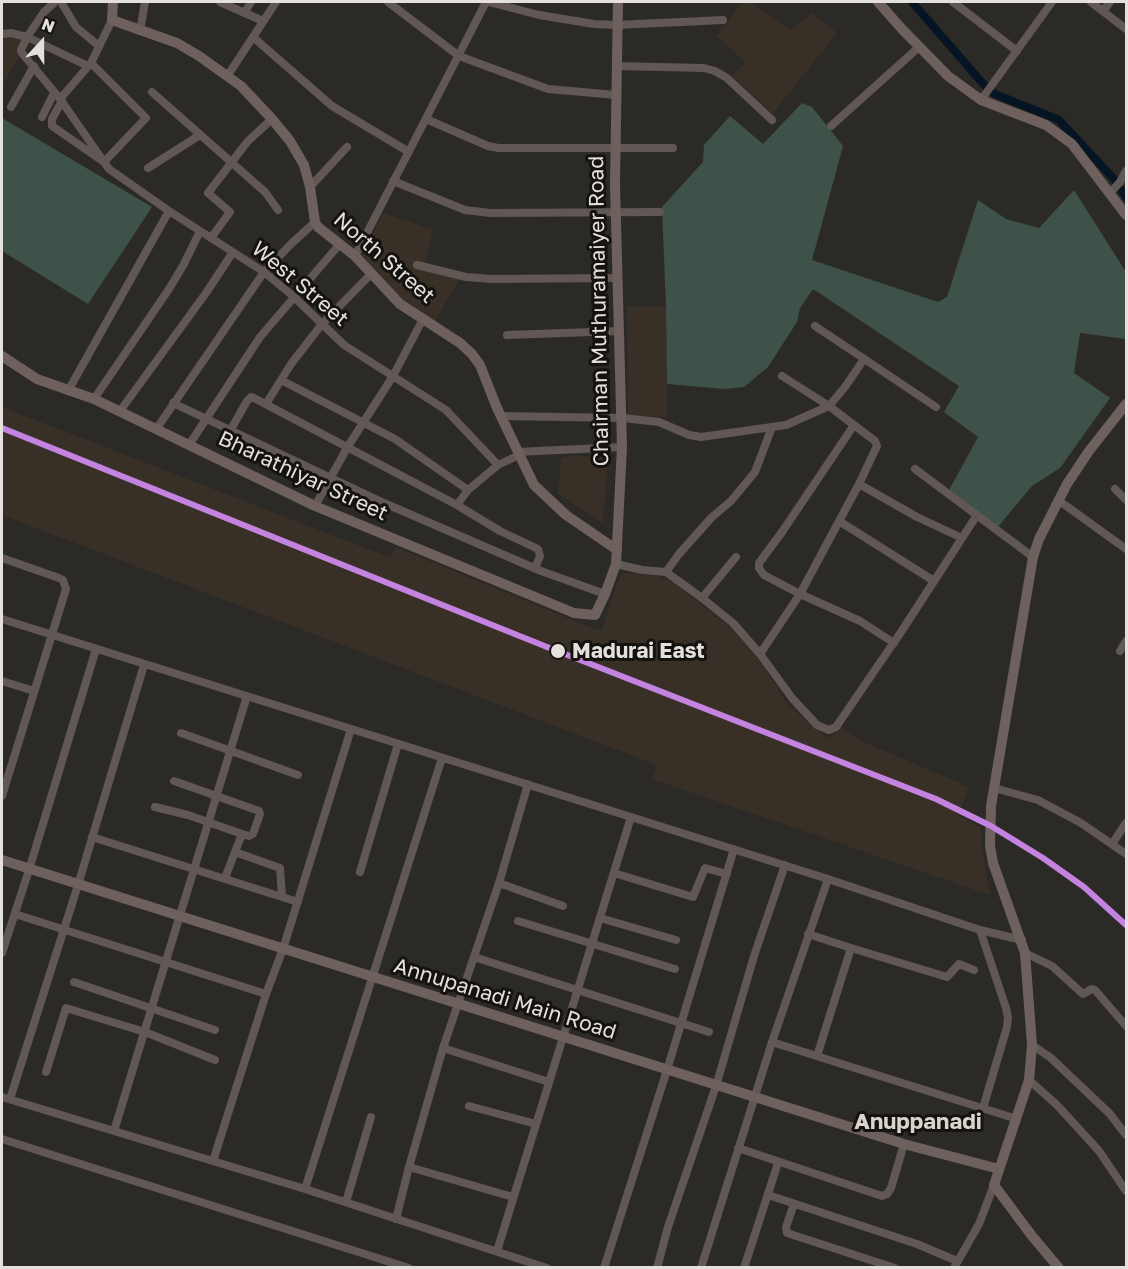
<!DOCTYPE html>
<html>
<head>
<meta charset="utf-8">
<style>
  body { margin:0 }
  #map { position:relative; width:1128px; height:1269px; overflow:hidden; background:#2c2a27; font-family:"Golos Text",sans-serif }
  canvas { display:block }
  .frame { position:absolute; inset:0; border:3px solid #e4e0dd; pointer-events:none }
  .north { position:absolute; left:12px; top:12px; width:60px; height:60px; -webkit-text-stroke:4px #151310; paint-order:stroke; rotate:21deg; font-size:16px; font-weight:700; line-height:24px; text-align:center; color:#e4e0dd }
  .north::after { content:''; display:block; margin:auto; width:21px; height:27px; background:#e4e0dd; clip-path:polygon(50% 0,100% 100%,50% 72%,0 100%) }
</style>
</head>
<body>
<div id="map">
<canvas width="1128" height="1269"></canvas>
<div class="frame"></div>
<div class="north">N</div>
</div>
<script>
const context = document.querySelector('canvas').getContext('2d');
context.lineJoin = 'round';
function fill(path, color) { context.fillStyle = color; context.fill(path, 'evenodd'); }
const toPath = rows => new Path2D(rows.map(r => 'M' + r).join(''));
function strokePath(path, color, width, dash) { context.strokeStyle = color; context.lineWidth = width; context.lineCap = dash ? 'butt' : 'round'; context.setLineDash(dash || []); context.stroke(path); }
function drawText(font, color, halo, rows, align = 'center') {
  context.font = font + ' "Golos Text",sans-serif'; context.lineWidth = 6; context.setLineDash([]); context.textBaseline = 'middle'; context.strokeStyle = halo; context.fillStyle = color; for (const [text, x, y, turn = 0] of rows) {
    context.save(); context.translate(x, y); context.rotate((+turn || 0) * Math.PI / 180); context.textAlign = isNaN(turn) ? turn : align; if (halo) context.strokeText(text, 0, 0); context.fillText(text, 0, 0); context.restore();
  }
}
const built = toPath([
  [743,2,750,2,792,30,812,13,837,33,773,113,732,76,746,62,716,36],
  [2,35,28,41,2,86],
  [384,213,433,230,423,270,459,280,434,323,398,298,361,255],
  [627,306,666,307,667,417,628,416],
  [2,407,391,558,395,547,594,629,601,631,621,573,658,576,675,584,731,628,756,655,789,706,825,736,830,738,841,727,866,743,969,787,958,815,981,828,981,843,990,895,652,779,657,765,2,515],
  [608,455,603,522,603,523,558,494,561,457]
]);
const green = toPath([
  [802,103,812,107,843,146,812,260,938,302,947,297,978,200,1006,219,1039,228,1074,190,1126,272,1126,339,1080,333,1074,373,1110,398,1060,468,1032,486,997,528,948,492,978,437,944,412,959,386,813,289,800,308,797,322,768,367,744,387,725,389,667,384,666,307,662,207,703,162,704,145,730,116,763,144],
  [2,118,152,207,88,304,2,251]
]);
const canal = toPath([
  [912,2,986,87,995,94,1059,120,1113,178,1126,197]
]);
const street = toPath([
  [55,2,44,12,27,37,21,50,22,53,60,99,109,169,169,211,264,272,293,296,344,345,446,410,498,465],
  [61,2,76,27,99,46],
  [220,2,263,21],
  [388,2,459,56,548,89,616,95],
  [489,2,539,15,594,24,617,25,723,20],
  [953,2,1017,51],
  [1091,2,1126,29],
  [1103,11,1110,2],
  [245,12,251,2],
  [140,31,145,2],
  [2,34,11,33,27,37,88,66],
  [253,37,332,106,409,152],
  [616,66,704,68,715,71,727,78,772,120],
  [228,75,276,2],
  [152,92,265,192,278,210],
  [60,99,91,63,112,20],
  [981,100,1052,2],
  [62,101,52,119,52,126,104,162,146,118,91,63],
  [11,107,34,66],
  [42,117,54,93],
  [426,119,488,146,498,148,673,148],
  [831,126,919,47],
  [148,168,200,135],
  [393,181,465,210,490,213,660,212],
  [310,187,347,147],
  [1110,193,1120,182,1126,171],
  [211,238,230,212,208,193,248,141,272,119],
  [355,256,486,2],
  [417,265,466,277,492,279,617,278],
  [815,326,936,407],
  [507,335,619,331],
  [281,380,395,439,468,490],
  [68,391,169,211],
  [94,399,169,289,184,264,200,231],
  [173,403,384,503,541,571,605,594],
  [266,404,291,364,322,324,371,274],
  [120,411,206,293,233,252],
  [500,416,623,418,659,422,689,435,701,437,786,425,829,406,845,387,864,359],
  [854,425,782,532,759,563,759,568,764,575,800,594,860,621,894,643],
  [157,428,264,272,291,244,315,222],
  [230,431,247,401,251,397,254,398,457,505,468,490,498,465,519,455],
  [189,445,260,337,339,245],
  [518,452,622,447],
  [915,469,1033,557],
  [859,484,917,517,962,538],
  [1115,489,1126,500],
  [1058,500,1126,549],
  [457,505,500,531,538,549,540,556,535,568],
  [315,506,347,448,393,376,423,319],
  [839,521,934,581],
  [2,558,59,578,63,580,66,589,2,796],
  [616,564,642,570,666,572,702,598,733,623,760,654,792,698,817,725,829,730,836,727,901,632,977,515],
  [666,572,679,554,712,517,731,501,755,472,772,427],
  [702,598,736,557],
  [2,619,828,879,980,930,1022,940],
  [1120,651,1126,641],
  [760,654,800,594,859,484,877,446,875,441,829,406,782,376],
  [2,681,34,691],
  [181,733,298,775],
  [442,758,305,1189,547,1268],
  [994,788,1038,800,1081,823,1126,854],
  [155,807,188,815,242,834,249,836,253,834,260,814,259,811,174,781],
  [92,837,298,902],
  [1112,844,1126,823],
  [235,852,242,834],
  [360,872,398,744],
  [614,873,693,897,705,868,727,874],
  [225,878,235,852,280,868,282,896],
  [499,883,563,906],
  [15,914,266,994,283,949,351,729],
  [600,918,676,940],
  [518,921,675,969],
  [980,930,1006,1008,1008,1018,1007,1027,983,1108],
  [808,934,851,948],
  [2,953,29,870,96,649],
  [1025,953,1052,966,1083,994,1092,989,1095,990,1126,1026],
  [474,957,709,1032],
  [74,982,215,1030],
  [772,1042,1017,1119],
  [1032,1045,1051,1058,1110,1114,1126,1135],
  [443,1048,549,1082],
  [817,1056,851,948,947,977,959,964,974,970],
  [46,1072,66,1008,145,1032,215,1060],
  [1029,1080,1057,1105,1099,1151,1126,1191],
  [2,1097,305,1189],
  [10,1099,78,885,144,665],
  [469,1106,536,1124],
  [114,1131,247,696],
  [2,1139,409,1268],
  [738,1148,882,1196,887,1194,891,1188,904,1144],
  [213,1161,266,994],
  [768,1195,917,1244,957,1261],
  [513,1197,409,1167,443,1048,499,883,528,784],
  [346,1202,371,1117],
  [794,1204,786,1227,787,1233,895,1268],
  [396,1219,409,1167],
  [497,1251,631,817],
  [604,1268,667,1070,734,849],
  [657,1268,668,1227,716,1086,754,956,785,865],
  [701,1268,772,1042,828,879],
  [744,1268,778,1163],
  [954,1268,979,1224,994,1185]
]);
const secondary = toPath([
  [113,2,112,20,177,43,199,56,241,86,272,119,290,141,304,165,310,187,315,222,318,227,355,256,400,304,460,343,472,354,480,365,497,408,534,485,566,515,617,550],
  [878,2,901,28,948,76,981,100,1046,125,1072,144,1126,215],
  [2,356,37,379,94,399,315,506,574,613,595,615,605,594,616,564,622,447,615,184,618,2],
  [2,860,904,1144,999,1169],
  [1059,1268,1032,1236,994,1185,1029,1080,1032,1045,1025,953,993,863,990,846,991,806,1033,557,1039,539,1067,484,1089,451,1126,404]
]);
const rail1 = toPath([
  [2,428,547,647,936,799,991,826,1043,858,1084,887,1126,925]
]);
const markers = [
  [558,651,8,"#e4e0dd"]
];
const streetNames = [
  ["North Street",384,258,41],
  ["West Street",300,284,40],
  ["Chairman Muthuramaiyer Road",599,311,-91],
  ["Bharathiyar Street",303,476,25],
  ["Annupanadi Main Road",505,999,17]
];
const stopNames = [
  ["Madurai East",572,651]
];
const neighbourhoodNames = [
  ["Anuppanadi",918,1122]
];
fill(built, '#383026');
fill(green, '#3f5249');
strokePath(canal, '#061523', 8);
strokePath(street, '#615754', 8);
strokePath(secondary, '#6d605d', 10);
strokePath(rail1, '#c483df', 6);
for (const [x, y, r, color] of markers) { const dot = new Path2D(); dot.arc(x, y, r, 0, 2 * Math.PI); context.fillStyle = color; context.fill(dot); strokePath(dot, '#151310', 2); }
drawText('21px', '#e4e0dd', '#151310', streetNames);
drawText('bold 21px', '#e4e0dd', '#151310', stopNames, 'left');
drawText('bold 22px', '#dbd4cd', '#151310', neighbourhoodNames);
</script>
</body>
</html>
